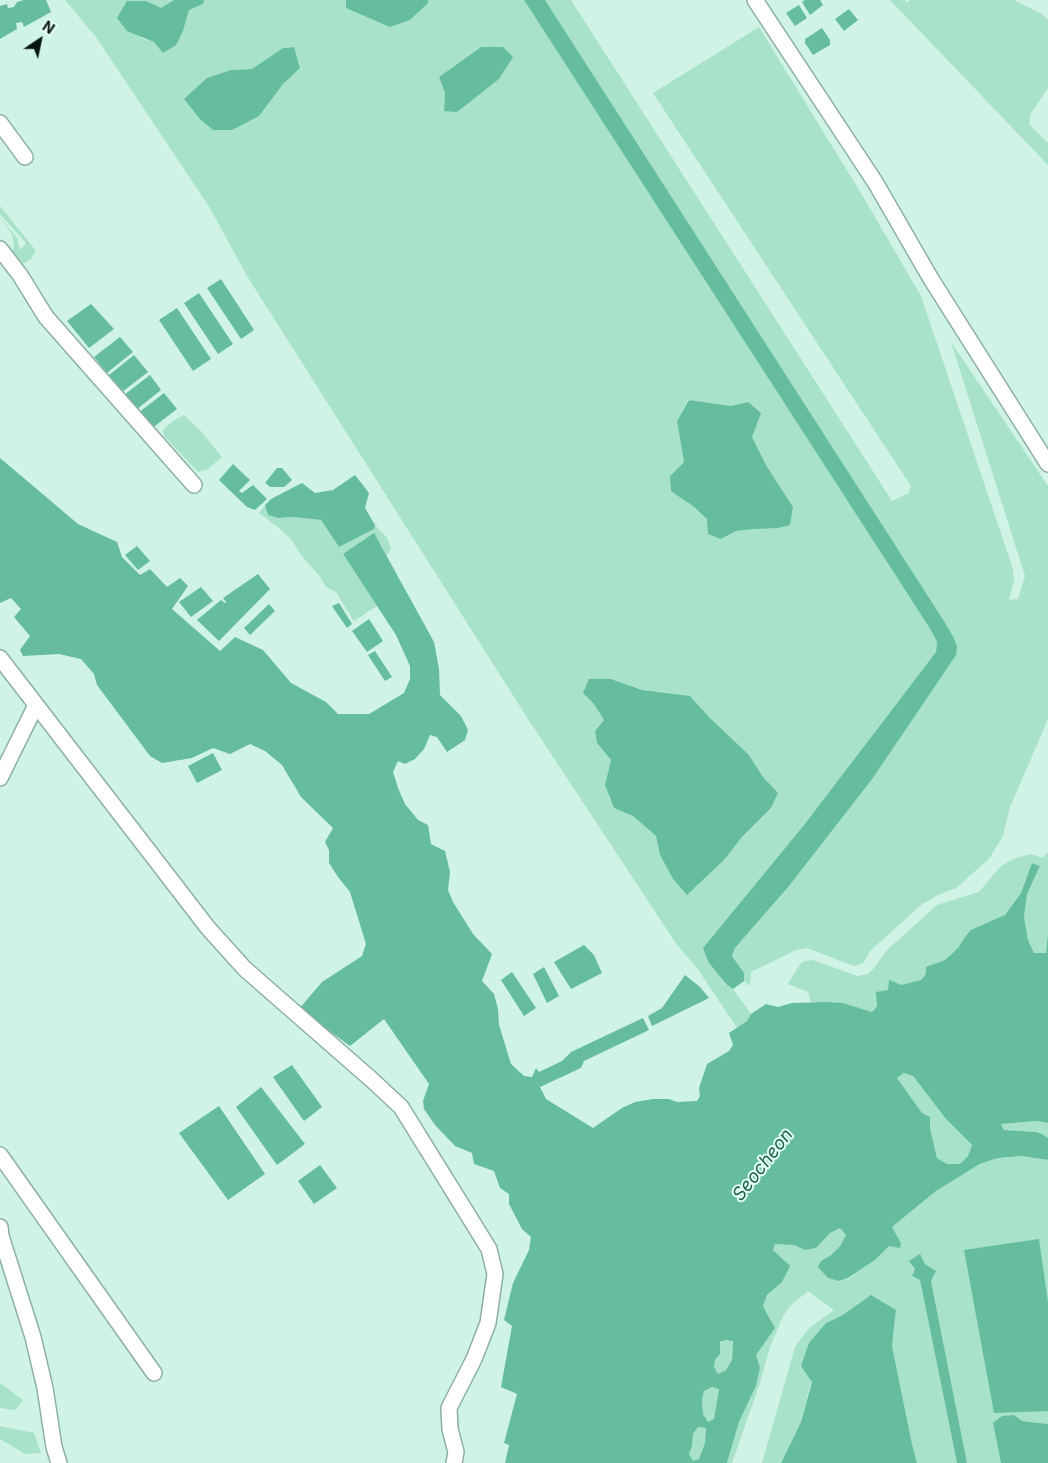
<!DOCTYPE html>
<html>
<head>
<meta charset="utf-8">
<style>
  body { margin:0 }
  #map { position:relative; width:1048px; height:1463px; overflow:hidden; background:#cff3e4; font-family:Inter,sans-serif }
  canvas { display:block }
  .north { position:absolute; left:15px; top:15px; width:50px; height:50px; -webkit-text-stroke:4px #e2fef2; paint-order:stroke; rotate:34deg; font-size:14px; font-weight:700; line-height:20px; text-align:center; color:#07140f }
  .north::after { content:''; display:block; margin:auto; width:18px; height:22px; background:#07140f; clip-path:polygon(50% 0,100% 100%,50% 72%,0 100%) }
</style>
</head>
<body>
<div id="map">
<canvas width="1048" height="1463"></canvas>
<div class="north">N</div>
</div>
<script>
const context = document.querySelector('canvas').getContext('2d');
context.lineJoin = 'round';
function fill(path, color) { context.fillStyle = color; context.fill(path, 'evenodd'); }
const toPath = rows => new Path2D(rows.map(r => 'M' + r).join(''));
function strokePath(path, color, width, dash) { context.strokeStyle = color; context.lineWidth = width; context.lineCap = dash ? 'butt' : 'round'; context.setLineDash(dash || []); context.stroke(path); }
function drawText(font, color, halo, rows, align = 'center') {
  context.font = font + ' Inter,sans-serif'; context.lineWidth = 4; context.setLineDash([]); context.textBaseline = 'middle'; context.strokeStyle = halo; context.fillStyle = color; for (const [text, x, y, turn = 0] of rows) {
    context.save(); context.translate(x, y); context.rotate((+turn || 0) * Math.PI / 180); context.textAlign = isNaN(turn) ? turn : align; if (halo) context.strokeText(text, 0, 0); context.fillText(text, 0, 0); context.restore();
  }
}
const green = toPath([
  [65,0,174,0,161,8,146,1,141,38,154,42,183,31,189,10,202,4,204,0,346,0,346,8,428,3,428,0,524,0,932,630,937,642,936,652,804,825,703,948,726,985,733,989,751,1014,747,1021,737,1028,697,968,677,945,528,719,247,276,210,208,96,37],
  [294,47,300,67,283,84,271,97,231,70,252,69,283,48],
  [481,47,499,79,479,94,444,110,445,93,439,77],
  [688,400,731,406,748,402,752,437,766,465,793,507,755,529,736,531,721,539,707,519,693,506,670,476,684,462,677,421],
  [611,679,642,690,690,696,709,717,749,755,763,777,777,793,771,808,742,837,724,860,687,895,673,879,660,855,656,836,633,816,614,808,605,785,611,760,597,743,595,731,604,720,594,704,583,693],
  [545,0,571,0,892,501,909,493,911,486,653,93,759,27,862,195,921,296,1013,569,1014,580,1009,600,1018,599,1025,576,951,342,1048,486,1048,719,1010,807,1003,836,989,859,956,888,938,895,921,905,871,950,863,963,854,966,807,948,796,950,751,972,750,986,744,981,744,973,732,956,735,948,789,886,873,778,955,655,957,647,954,638,944,621],
  [890,0,905,0,907,3,910,0,1014,0,1042,14,1048,20,1048,88,1031,113,1029,124,1048,143,1048,165],
  [0,206,36,251,31,259,20,265,12,255,14,245,12,234,0,217,18,239,18,243,20,250,26,243,0,214],
  [184,415,200,430,222,457,208,469,198,472,164,436,163,430,173,421],
  [265,505,268,515,278,518,293,517,321,520,339,547,374,529,375,525,387,538,391,548,387,556,374,534,343,554,377,606,354,621,336,592,326,587,321,578,301,555,291,539,279,528,259,513],
  [1048,852,1048,932,1046,953,1034,953,1028,940,1024,917,1027,894,1040,866,1032,863,1021,893,1005,915,965,937,958,948,945,960,937,963,921,980,901,985,888,991,872,1012,843,1003,811,1002,808,992,788,984,800,964,805,961,813,960,857,976,868,974,875,967,886,951,937,905,979,892,1001,866,1013,859,1031,854,1043,858],
  [904,1073,913,1076,946,1119,972,1145,968,1156,960,1164,947,1164,937,1158,930,1128,930,1117,922,1113,897,1078],
  [1037,1121,1048,1123,1048,1138,1036,1132,1004,1130,1001,1124],
  [1021,1156,1048,1160,1048,1424,1022,1421,1014,1416,993,1423,1001,1463,967,1463,931,1281,936,1271,925,1264,920,1255,909,1261,915,1269,912,1276,920,1280,957,1463,917,1463,912,1444,892,1346,896,1311,843,1315,826,1323,801,1422,781,1463,762,1463,795,1347,809,1328,834,1310,808,1291,790,1306,783,1316,770,1347,760,1383,732,1463,727,1463,739,1422,756,1386,760,1368,756,1355,771,1319,763,1306,767,1295,782,1282,773,1250,775,1244,794,1245,805,1250,816,1248,830,1233,840,1228,846,1235,840,1246,831,1255,821,1261,839,1281,848,1279,875,1260,889,1246,901,1243,892,1227,936,1191,981,1164,998,1158],
  [726,1340,733,1341,732,1360,726,1370,718,1374,714,1368,715,1360,720,1354,720,1343],
  [0,1383,23,1400,15,1410,0,1408],
  [712,1387,719,1389,714,1419,708,1422,703,1414,702,1400,704,1390],
  [0,1426,34,1433,41,1453,25,1454,0,1439],
  [698,1427,706,1428,705,1443,699,1459,693,1462,689,1454,692,1446,693,1434]
]);
const water = toPath([
  [24,0,46,0,51,12,24,27,22,22,16,23,17,29,0,39,0,6,7,4,8,8,14,7,17,2],
  [174,0,204,0,203,4,189,10,183,31,176,45,163,53,154,42,127,31,117,18,127,1,146,1,161,8],
  [346,0,428,0,428,3,410,20,390,27,346,8],
  [524,0,545,0,944,621,954,638,957,647,956,655,873,778,789,886,735,948,732,956,744,973,744,981,733,989,727,985,709,963,703,948,804,825,936,652,937,642,931,630],
  [805,0,820,0,823,5,810,15,802,2],
  [799,5,807,18,795,26,786,13],
  [849,9,858,20,844,31,835,19],
  [822,28,830,40,830,45,813,55,805,43,805,39],
  [294,47,300,68,283,84,259,116,232,130,213,130,200,119,184,99,207,78,231,70,252,69,283,48],
  [481,47,503,47,513,57,499,79,457,112,444,111,445,93,439,77],
  [221,279,254,330,241,339,207,288],
  [199,293,233,344,218,354,184,303],
  [91,304,114,329,89,348,67,321],
  [177,308,211,359,193,371,159,320],
  [120,337,133,352,107,373,94,357],
  [134,355,148,372,122,392,109,375],
  [150,375,161,390,136,410,124,395],
  [164,393,177,409,151,429,138,413],
  [689,400,731,406,748,402,761,413,752,437,766,465,793,507,790,525,778,528,755,529,736,531,721,539,708,534,707,519,693,506,671,491,670,476,684,462,677,421],
  [0,458,78,524,117,542,122,557,140,575,150,569,167,587,180,578,188,586,172,609,220,651,235,637,263,650,291,683,326,702,338,714,369,714,404,693,410,679,410,666,396,635,343,554,374,533,434,642,439,669,440,695,461,716,468,730,465,740,447,752,437,737,430,735,424,749,415,759,405,764,398,761,393,772,398,788,405,804,418,820,428,825,431,844,445,851,450,872,448,890,453,902,473,934,492,954,482,981,494,994,498,1009,499,1025,511,1064,524,1076,532,1077,536,1068,539,1072,562,1061,571,1052,643,1018,649,1030,584,1061,581,1068,540,1087,546,1099,593,1128,622,1108,635,1102,653,1099,669,1099,677,1102,697,1101,700,1096,699,1088,707,1064,729,1051,733,1045,729,1033,747,1021,751,1014,766,1004,778,1007,792,1003,826,1002,843,1003,872,1012,877,1006,876,992,888,990,889,980,901,985,921,980,926,974,926,967,945,960,958,948,965,937,971,930,1005,915,1021,893,1032,863,1040,866,1027,894,1024,917,1028,940,1034,953,1046,953,1048,932,1048,1123,1037,1121,1001,1124,1004,1130,1036,1132,1042,1134,1048,1138,1048,1160,1021,1156,998,1158,980,1164,936,1191,892,1227,901,1243,900,1248,889,1246,875,1260,848,1278,839,1281,828,1278,818,1267,821,1261,831,1255,840,1246,846,1235,840,1228,830,1233,816,1248,805,1250,794,1245,775,1244,773,1250,790,1266,782,1282,767,1295,763,1306,775,1328,756,1355,760,1368,756,1386,739,1422,727,1463,505,1463,509,1445,504,1443,517,1394,501,1387,512,1326,504,1320,513,1283,529,1250,531,1237,522,1229,509,1204,509,1194,500,1188,494,1171,474,1164,472,1153,455,1146,435,1125,424,1109,423,1101,429,1084,384,1019,350,1046,299,1009,322,982,362,956,366,944,350,892,338,877,329,863,329,850,325,842,333,828,301,797,282,765,265,751,250,744,230,754,213,748,192,758,162,763,150,756,97,685,94,674,81,659,59,654,23,656,20,650,30,636,14,617,21,609,11,598,0,603],
  [904,1073,913,1076,946,1119,972,1145,968,1156,960,1164,947,1164,937,1158,930,1128,930,1117,922,1113,897,1078],
  [726,1340,733,1341,732,1360,726,1370,718,1374,714,1367,715,1360,720,1354,720,1342],
  [712,1387,719,1389,714,1419,708,1422,703,1414,702,1400,704,1391],
  [698,1427,706,1428,705,1443,699,1459,693,1461,689,1454,692,1446,693,1434],
  [233,464,250,480,239,491,242,493,253,485,267,499,255,510,247,507,219,480],
  [277,468,282,468,292,480,284,487,270,487,265,483],
  [355,475,369,493,365,508,375,525,374,529,339,547,321,520,293,517,278,518,268,515,265,505,271,499,302,483,315,493,333,490],
  [137,546,150,561,138,570,125,555],
  [258,574,270,589,219,641,197,620,221,600,225,603,226,602,223,598],
  [201,587,213,601,191,617,179,602],
  [339,603,352,624,347,628,332,606],
  [269,604,275,611,250,635,244,628],
  [369,619,383,641,367,652,352,631],
  [375,651,392,677,385,681,368,655],
  [589,679,611,679,642,690,690,696,709,717,749,755,763,777,778,793,771,808,742,837,724,860,687,895,673,879,660,855,656,836,633,816,614,808,605,785,611,760,597,743,595,731,604,720,594,704,583,693],
  [213,753,222,770,197,783,188,766],
  [584,945,594,955,602,973,571,989,554,962],
  [544,967,559,996,547,1003,533,974],
  [512,972,536,1008,524,1016,501,980],
  [685,975,700,987,709,998,652,1026,648,1016,662,1008],
  [292,1065,322,1107,304,1121,273,1077],
  [261,1087,305,1144,277,1165,236,1107],
  [219,1106,265,1174,228,1200,179,1133],
  [320,1165,337,1188,314,1204,298,1181],
  [1039,1239,1048,1302,1048,1411,994,1413,964,1250],
  [920,1254,925,1264,936,1271,931,1281,967,1463,957,1463,920,1280,912,1276,915,1269,909,1261],
  [871,1295,896,1310,892,1346,912,1444,917,1463,781,1463,801,1422,812,1382,801,1366,809,1343,826,1323,843,1315],
  [1014,1415,1022,1421,1048,1424,1048,1463,1001,1463,993,1423,1002,1416]
]);
const minor = toPath([
  [755,0,875,182,931,279,1048,464],
  [0,123,25,157],
  [0,249,20,275,46,317,194,485],
  [0,658,208,928,245,969,372,1080,401,1107,489,1249,495,1274,488,1323,474,1359,449,1408,450,1429,456,1452,454,1463],
  [0,778,36,705],
  [0,1155,154,1373],
  [0,1227,1,1236,33,1337,45,1388,54,1447,59,1463]
]);
const waterNames = [
  ["Seocheon",763,1165,-52]
];
fill(green, '#a8e2cb');
fill(water, '#65bd9e');
strokePath(minor, '#8eb0a2', 18);
strokePath(minor, '#fff', 15);
drawText('italic 18px', '#1c604b', '#e2fef2', waterNames);
</script>
</body>
</html>
